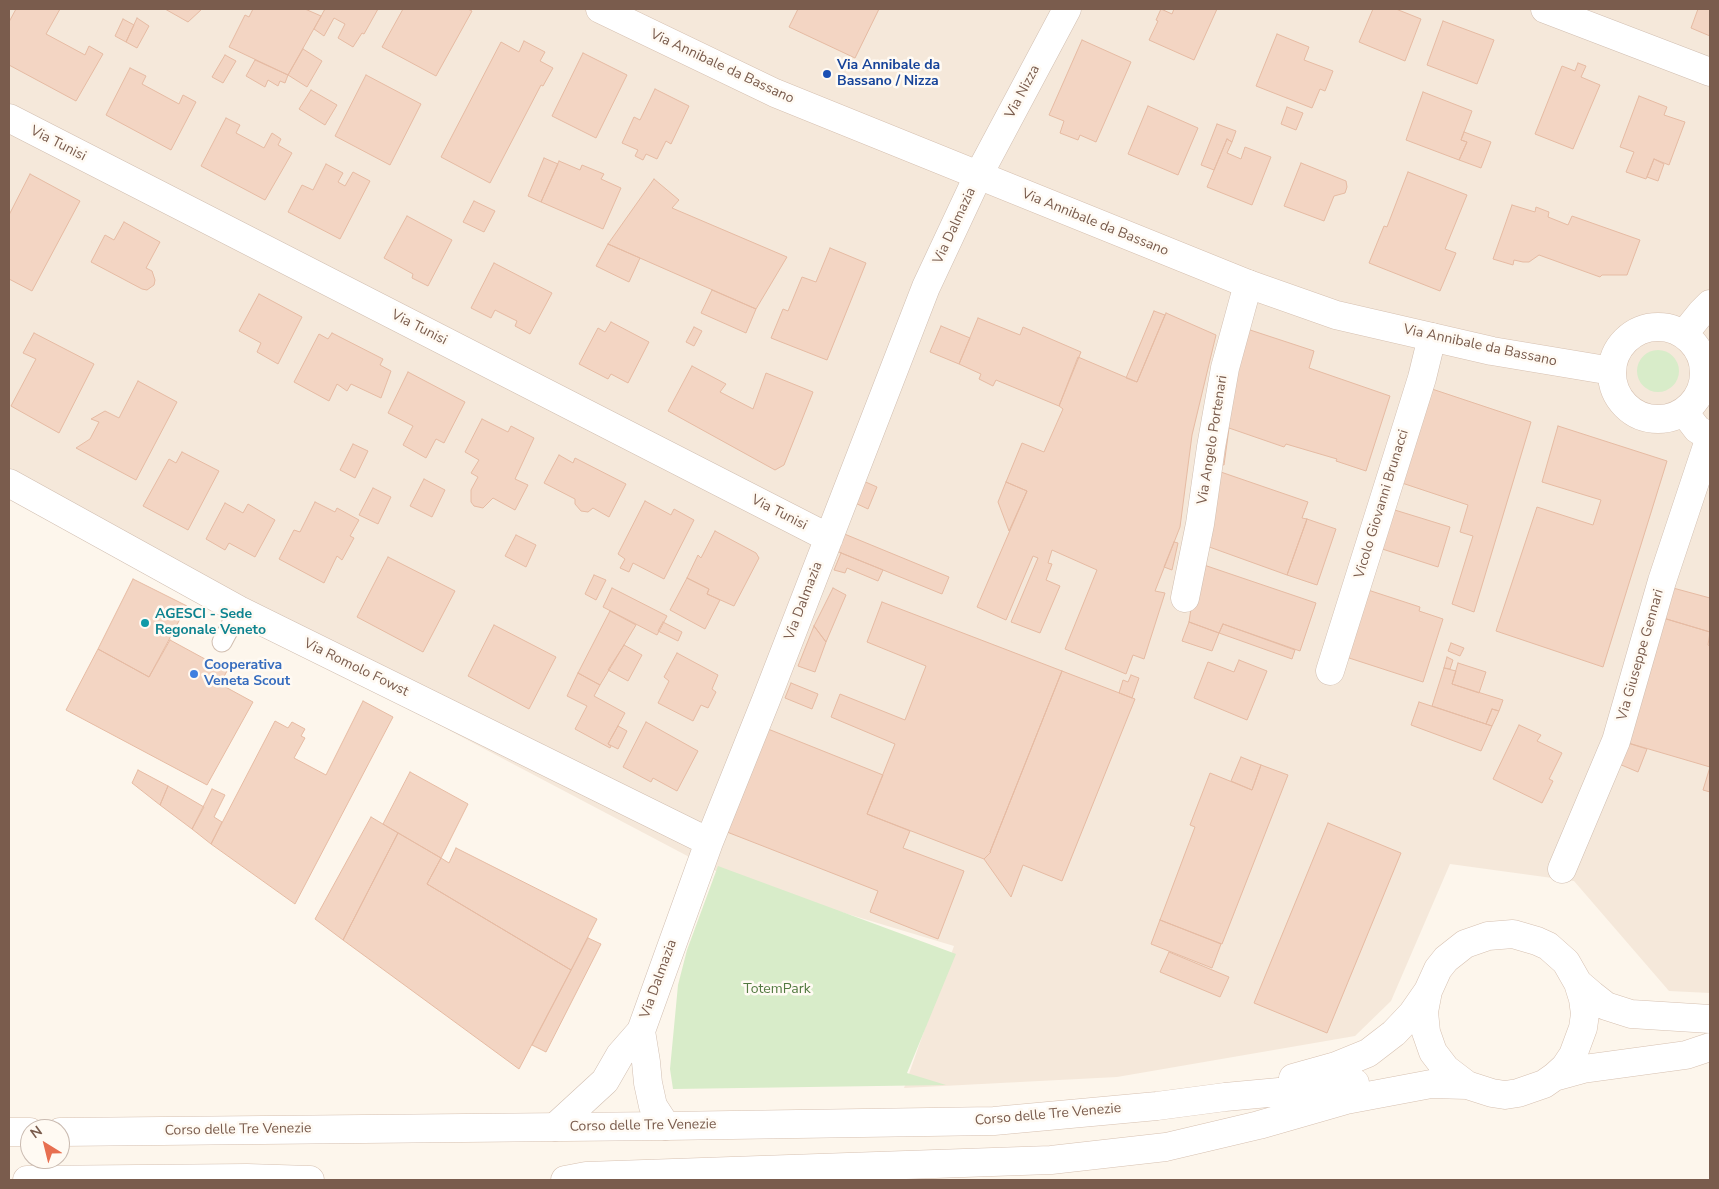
<!DOCTYPE html>
<html>
<head>
<meta charset="utf-8">
<style>
  body { margin:0 }
  #map { position:relative; width:1719px; height:1189px; overflow:hidden; background:#fdf6ec; font-family:"Nunito Sans",sans-serif }
  canvas { display:block }
  .frame { position:absolute; inset:0; border:10px solid #7a5c4d; pointer-events:none }
  .north { position:absolute; left:20px; top:1119px; width:50px; height:50px; box-sizing:border-box; background:#fffaf3; border:1px solid #cabbb1; border-radius:50%; rotate:324deg; font-size:14px; font-weight:700; line-height:20px; text-align:center; color:#7a5c4d }
  .north::after { content:''; display:block; margin:auto; width:18px; height:22px; background:#e76f51; clip-path:polygon(50% 0,100% 100%,50% 72%,0 100%) }
</style>
</head>
<body>
<div id="map">
<canvas width="1719" height="1189"></canvas>
<div class="frame"></div>
<div class="north">N</div>
</div>
<script>
const context = document.querySelector('canvas').getContext('2d');
context.lineJoin = 'round';
function fill(path, color) { context.fillStyle = color; context.fill(path, 'evenodd'); }
const toPath = rows => new Path2D(rows.map(r => 'M' + r).join(''));
function strokePath(path, color, width, dash) { context.strokeStyle = color; context.lineWidth = width; context.lineCap = dash ? 'butt' : 'round'; context.setLineDash(dash || []); context.stroke(path); }
function drawText(font, color, halo, rows, align = 'center') {
  context.font = font + ' "Nunito Sans",sans-serif'; context.lineWidth = 5; context.setLineDash([]); context.textBaseline = 'middle'; context.strokeStyle = halo; context.fillStyle = color; for (const [text, x, y, turn = 0] of rows) {
    context.save(); context.translate(x, y); context.rotate((+turn || 0) * Math.PI / 180); context.textAlign = isNaN(turn) ? turn : align; if (halo) context.strokeText(text, 0, 0); context.fillText(text, 0, 0); context.restore();
  }
}
const residential = toPath([
  [9,9,1710,9,1710,993,1669,991,1574,881,1450,864,1391,1001,1355,1036,1117,1077,904,1088,954,946,731,879,9,498]
]);
const green = toPath([
  '1637 371a21 21 0 1 1 42 0a21 21 0 1 1-42 0Z',
  [718,866,956,954,907,1073,946,1085,673,1089,670,1069,678,985,687,950]
]);
const building = toPath([
  [16,9,60,9,46,34,85,55,89,46,103,54,76,101,9,65,9,22,16,9],
  [165,9,202,9,188,22,165,9],
  [253,9,305,9,321,16,288,75,229,47,245,15,249,17,253,9],
  [325,9,378,9,364,34,362,33,353,47,338,38,345,24,334,18,324,36,314,29,325,9],
  [403,9,468,9,472,11,436,76,382,47,403,9],
  [798,9,879,9,855,58,789,27,798,9],
  [1161,9,1172,14,1174,9,1217,9,1194,60,1149,40,1158,21,1156,20,1161,9],
  [1373,9,1396,9,1421,19,1405,61,1359,42,1373,9],
  [1698,9,1710,9,1710,36,1691,28,1698,9],
  [137,18,149,26,137,48,126,42,137,18],
  [123,19,134,25,126,42,115,36,123,19],
  [1443,21,1494,40,1477,84,1427,65,1443,21],
  [1277,34,1309,47,1304,60,1333,71,1325,91,1320,89,1312,108,1256,86,1277,34],
  [1082,40,1131,62,1096,142,1080,135,1078,140,1060,133,1064,121,1049,115,1082,40],
  [524,41,545,52,540,61,553,68,543,86,541,85,490,183,441,157,501,42,519,52,524,41],
  [303,49,322,61,307,87,288,75,303,49],
  [583,53,627,75,596,138,552,116,583,53],
  [225,55,236,61,223,83,212,77,225,55],
  [255,60,288,75,285,83,280,81,278,86,268,80,265,87,246,76,255,60],
  [1578,63,1586,66,1581,77,1600,85,1573,149,1535,134,1562,66,1575,71,1578,63],
  [130,68,146,76,142,84,179,104,183,95,196,102,171,150,106,115,130,68],
  [366,75,421,104,390,165,335,136,366,75],
  [655,89,689,106,671,144,666,141,657,159,646,154,643,160,635,156,638,150,622,143,634,117,640,120,655,89],
  [311,90,337,105,325,125,299,109,311,90],
  [1423,92,1472,111,1461,140,1467,142,1459,160,1406,140,1423,92],
  [1639,96,1667,107,1664,115,1685,122,1669,165,1654,159,1646,179,1626,172,1634,152,1620,147,1639,96],
  [1148,106,1198,128,1178,175,1128,154,1148,106],
  [1287,107,1303,113,1296,130,1281,124,1287,107],
  [226,118,240,125,236,133,253,142,264,148,272,133,281,139,278,145,292,153,265,200,201,166,226,118],
  [1217,124,1236,131,1232,142,1227,139,1214,170,1201,165,1217,124],
  [1464,132,1491,142,1481,168,1459,160,1467,142,1461,140,1464,132],
  [1227,139,1232,142,1227,153,1241,159,1245,147,1271,157,1252,205,1207,187,1227,139],
  [544,158,558,164,541,202,528,196,544,158],
  [1654,159,1664,164,1658,181,1647,177,1654,159],
  [559,161,580,170,582,165,604,174,601,179,621,188,603,229,541,202,559,161],
  [1301,163,1346,181,1347,187,1345,193,1334,196,1324,221,1284,206,1301,163],
  [326,164,343,173,338,182,345,186,353,172,370,181,340,239,288,212,302,185,313,190,326,164],
  [1408,172,1467,195,1445,249,1456,253,1440,291,1369,263,1384,226,1387,227,1408,172],
  [30,174,80,201,32,291,9,279,9,215,30,174],
  [654,179,679,200,672,208,787,257,756,309,608,244,654,179],
  [474,201,495,211,484,232,463,222,474,201],
  [1512,205,1535,212,1536,207,1549,212,1548,217,1568,225,1572,216,1640,240,1627,275,1602,275,1600,277,1539,255,1529,262,1523,262,1514,260,1513,265,1493,259,1512,205],
  [407,216,452,240,428,286,412,278,413,274,384,258,407,216],
  [124,222,160,242,146,268,152,271,155,280,154,285,147,290,142,289,91,262,105,235,114,240,124,222],
  [608,244,640,258,629,282,596,266,608,244],
  [830,248,866,263,827,360,771,338,783,309,788,311,802,277,816,282,830,248],
  [494,263,552,293,530,334,515,326,517,321,495,310,491,318,471,308,494,263],
  [712,290,756,309,746,333,701,313,712,290],
  [259,294,302,317,278,364,257,352,261,343,239,331,259,294],
  [1154,311,1165,315,1137,382,1126,378,1154,311],
  [1166,313,1216,335,1192,435,1180,527,1155,591,1165,593,1144,659,1133,655,1126,674,1065,649,1097,570,1052,550,1048,563,1052,564,1046,580,1060,586,1040,633,1011,622,1038,558,1033,556,1006,620,977,607,1027,491,1006,482,1022,443,1044,452,1063,409,1059,406,1078,357,1137,382,1166,313],
  [978,318,1020,335,1023,327,1081,352,1059,406,996,380,993,386,979,379,981,374,959,364,978,318],
  [611,322,649,342,628,383,611,374,608,379,579,364,598,328,605,332,611,322],
  [941,326,970,338,959,364,930,352,941,326],
  [694,327,702,331,694,346,686,342,694,327],
  [1241,327,1314,351,1309,368,1390,396,1366,471,1336,461,1337,459,1286,444,1284,447,1229,428,1224,465,1213,464,1241,327],
  [34,333,94,364,59,433,11,406,36,359,23,353,34,333],
  [332,333,383,359,380,365,391,371,381,398,351,384,347,391,337,384,329,401,294,382,319,334,328,339,332,333],
  [692,366,726,384,720,392,753,409,766,373,813,392,784,465,775,470,668,411,692,366],
  [408,372,465,402,444,443,436,439,426,458,403,445,413,426,388,413,408,372],
  [138,381,177,402,136,480,76,448,90,439,99,422,91,419,105,411,119,418,138,381],
  [1423,386,1531,422,1474,612,1452,604,1473,536,1460,532,1468,505,1393,480,1423,386],
  [482,419,508,432,511,426,534,438,515,479,528,485,515,510,493,498,483,508,474,506,471,502,471,490,478,477,471,473,479,460,465,452,482,419],
  [1558,426,1667,461,1603,667,1496,631,1537,507,1593,525,1601,500,1542,482,1558,426],
  [353,444,368,451,355,478,340,470,353,444],
  [182,452,219,471,188,530,143,506,169,459,176,463,182,452],
  [559,455,573,463,575,458,626,484,609,517,593,508,588,512,581,511,575,504,575,499,544,483,559,455],
  [1212,469,1308,502,1302,518,1307,519,1287,575,1201,544,1212,469],
  [424,479,445,490,432,517,410,506,424,479],
  [861,480,877,487,868,509,853,502,861,480],
  [1006,482,1027,491,1009,531,998,502,1006,482],
  [373,488,391,497,378,524,359,515,373,488],
  [645,501,671,515,674,509,694,520,664,579,633,563,629,572,620,568,625,559,618,554,645,501],
  [315,502,335,512,337,508,359,520,350,536,354,538,342,560,337,556,324,583,279,559,294,530,300,532,315,502],
  [225,503,243,513,248,504,275,520,255,557,229,543,225,550,206,539,225,503],
  [1385,507,1450,527,1438,567,1373,546,1385,507],
  [1307,519,1336,529,1317,585,1287,575,1307,519],
  [715,531,756,553,759,558,734,606,707,594,709,589,687,578,698,555,701,558,715,531],
  [842,533,949,577,942,594,834,550,842,533],
  [516,535,536,545,526,567,505,556,516,535],
  [1174,542,1178,543,1172,570,1164,567,1174,542],
  [841,553,883,570,878,581,847,568,845,573,834,570,841,553],
  [388,557,455,591,423,652,357,617,388,557],
  [1198,563,1316,603,1300,651,1223,624,1219,633,1189,622,1198,563],
  [594,575,606,580,596,600,585,594,594,575],
  [687,578,709,589,707,594,720,600,705,629,670,610,687,578],
  [133,579,187,606,149,677,98,649,133,579],
  [1662,585,1710,598,1710,632,1653,615,1662,585],
  [612,588,667,616,657,635,603,607,612,588],
  [833,588,846,595,826,642,814,626,833,588],
  [1368,590,1420,607,1419,611,1443,619,1423,682,1346,657,1368,590],
  [882,602,1062,671,990,852,991,852,984,859,867,814,895,744,831,717,840,694,905,720,926,666,867,642,882,602],
  [610,611,636,625,600,685,578,673,610,611],
  [1653,615,1710,632,1708,645,1710,646,1710,767,1618,740,1653,615],
  [663,622,682,632,678,641,658,631,663,622],
  [1189,622,1219,633,1212,651,1182,641,1189,622],
  [1223,624,1295,650,1292,659,1219,633,1223,624],
  [494,625,556,657,529,709,468,676,494,625],
  [814,626,826,642,815,672,798,666,814,626],
  [170,640,227,671,220,684,253,702,207,785,66,710,98,649,149,677,170,640],
  [1451,643,1464,648,1460,656,1448,651,1451,643],
  [624,645,642,655,628,681,608,670,624,645],
  [677,653,718,675,712,689,716,692,708,708,701,705,693,721,658,703,669,681,664,677,677,653],
  [1447,657,1453,660,1450,669,1444,668,1447,657],
  [1239,660,1267,671,1247,720,1194,698,1208,662,1234,672,1239,660],
  [1458,663,1486,672,1479,693,1452,684,1458,663],
  [1444,668,1456,671,1452,684,1503,700,1499,711,1492,709,1486,724,1432,706,1444,668],
  [1062,671,1135,699,1062,881,1023,865,1011,897,984,859,991,852,990,852,1062,671],
  [578,673,600,685,594,696,625,713,608,744,611,746,610,748,575,729,587,706,567,696,578,673],
  [1131,675,1139,678,1132,698,1119,693,1123,680,1128,682,1131,675],
  [791,683,818,694,812,709,785,698,791,683],
  [363,701,393,717,295,904,211,844,275,721,288,728,292,722,305,729,301,736,305,738,294,758,326,775,363,701],
  [1419,702,1492,726,1481,751,1411,725,1419,702],
  [1492,709,1499,711,1492,726,1486,724,1492,709],
  [646,722,698,751,677,791,653,778,651,782,623,767,646,722],
  [1519,725,1541,735,1537,741,1562,753,1549,779,1553,781,1542,803,1493,779,1519,725],
  [618,726,627,731,618,749,608,744,618,726],
  [768,729,883,775,867,814,910,831,903,848,964,871,938,939,870,912,878,891,727,832,768,729],
  [1618,740,1647,749,1638,772,1612,761,1618,740],
  [1241,757,1261,765,1252,790,1231,781,1241,757],
  [1261,765,1288,775,1222,944,1160,920,1195,827,1190,825,1210,773,1252,790,1261,765],
  [1710,767,1710,792,1703,790,1710,767],
  [138,770,168,786,160,805,132,783,138,770],
  [410,772,468,804,441,858,383,824,410,772],
  [168,786,204,807,192,829,160,805,168,786],
  [212,789,225,795,214,817,222,822,211,844,192,829,212,789],
  [371,817,398,833,343,940,315,919,371,817],
  [1328,823,1401,853,1327,1033,1254,1003,1328,823],
  [398,833,441,858,427,884,571,970,519,1069,343,940,398,833],
  [456,848,597,919,571,970,427,884,441,858,449,863,456,848],
  [1160,920,1221,944,1212,968,1151,944,1160,920],
  [588,938,601,944,546,1052,532,1045,588,938],
  [1169,952,1229,977,1220,997,1160,972,1169,952]
]);
const lane = toPath([
  [222,642,239,610]
]);
const street = toPath([
  [1545,9,1710,72],
  [9,118,829,538],
  [9,483,239,610,709,842],
  [1185,598,1200,524,1211,447,1225,368,1248,284],
  [1330,671,1422,378,1432,337],
  [1562,869,1616,741,1662,581,1710,437],
  [641,1031,646,1062,648,1083,653,1106,666,1126],
  [555,1127,605,1081,620,1055,641,1031,709,842,766,700,926,287,978,176,1067,9]
]);
const secondary = toPath([
  [600,9,775,93,1248,284,1336,315,1492,351,1612,371],
  '1612 373a46 46 0 1 1 92 0a46 46 0 1 1-92 0Z',
  [1684,334,1701,313,1710,304],
  [1684,412,1697,429,1710,437],
  [1578,983,1592,995,1606,1006,1631,1014,1710,1019],
  [1554,1077,1583,1069,1686,1055,1710,1047],
  [1293,1078,1336,1066,1368,1053,1394,1033,1412,1014,1428,991],
  [9,1132,30,1132],
  [60,1132,666,1126,994,1121,1157,1106,1225,1097,1344,1086,1355,1083],
  [27,1180,247,1178,310,1180],
  [565,1180,586,1176,1051,1160,1166,1147,1259,1125,1346,1100,1431,1084,1467,1085,1492,1093,1505,1095,1518,1093,1544,1084,1554,1077,1565,1067,1573,1055,1583,1028,1585,1014,1583,999,1578,983,1566,962,1548,946,1537,941,1513,934,1488,936,1465,944,1446,959,1438,969,1428,991,1424,1012,1426,1032,1433,1052,1446,1069,1467,1085]
]);
const markers = [
  [827,74,5,"#1a4fb4"],
  [145,623,5,"#0f9aa8"],
  [194,674,5,"#3f7fe0"]
];
const transitNames = [
  ["Via Annibale da",837,66],
  ["Bassano / Nizza",837,82]
];
const streetNames = [
  ["Via Annibale da Bassano",722,67,25],
  ["Via Nizza",1023,92,-62],
  ["Via Tunisi",58,144,27],
  ["Via Annibale da Bassano",1095,223,22],
  ["Via Dalmazia",955,226,-65],
  ["Via Tunisi",419,328,27],
  ["Via Annibale da Bassano",1480,346,12],
  ["Via Angelo Portenari",1213,440,-81],
  ["Vicolo Giovanni Brunacci",1382,504,-73],
  ["Via Tunisi",779,513,27],
  ["Via Dalmazia",804,601,-69],
  ["Via Giuseppe Gennari",1641,655,-74],
  ["Via Romolo Fowst",356,668,26],
  ["Via Dalmazia",659,979,-70],
  ["Corso delle Tre Venezie",1048,1115,-5],
  ["Corso delle Tre Venezie",643,1126,-1],
  ["Corso delle Tre Venezie",238,1130,-1]
];
const cultureNames = [
  ["AGESCI - Sede",155,615],
  ["Regonale Veneto",155,631]
];
const shopNames = [
  ["Cooperativa",204,666],
  ["Veneta Scout",204,682]
];
const parkNames = [
  ["TotemPark",777,990]
];
fill(residential, '#f5e8da');
fill(green, '#d8ecc9');
fill(building, '#f3d5c3');
strokePath(building, '#e6bba3', 1);
strokePath(lane, '#d1beb0', 21);
strokePath(street, '#d1beb0', 29);
strokePath(secondary, '#d6c0b0', 29);
strokePath(lane, '#fff', 19);
strokePath(street, '#fff', 28);
strokePath(secondary, '#fff', 28);
for (const [x, y, r, color] of markers) { const dot = new Path2D(); dot.arc(x, y, r, 0, 2 * Math.PI); context.fillStyle = color; context.fill(dot); strokePath(dot, '#fffaf3', 2); }
drawText('bold 14px', '#164399', '#fffaf3', transitNames, 'left');
drawText('14px', '#7a5c4d', '#fffaf3', streetNames);
drawText('bold 14px', '#0d838f', '#fffaf3', cultureNames, 'left');
drawText('bold 14px', '#366cbe', '#fffaf3', shopNames, 'left');
drawText('14px', '#537a41', '#fffaf3', parkNames);
</script>
</body>
</html>
